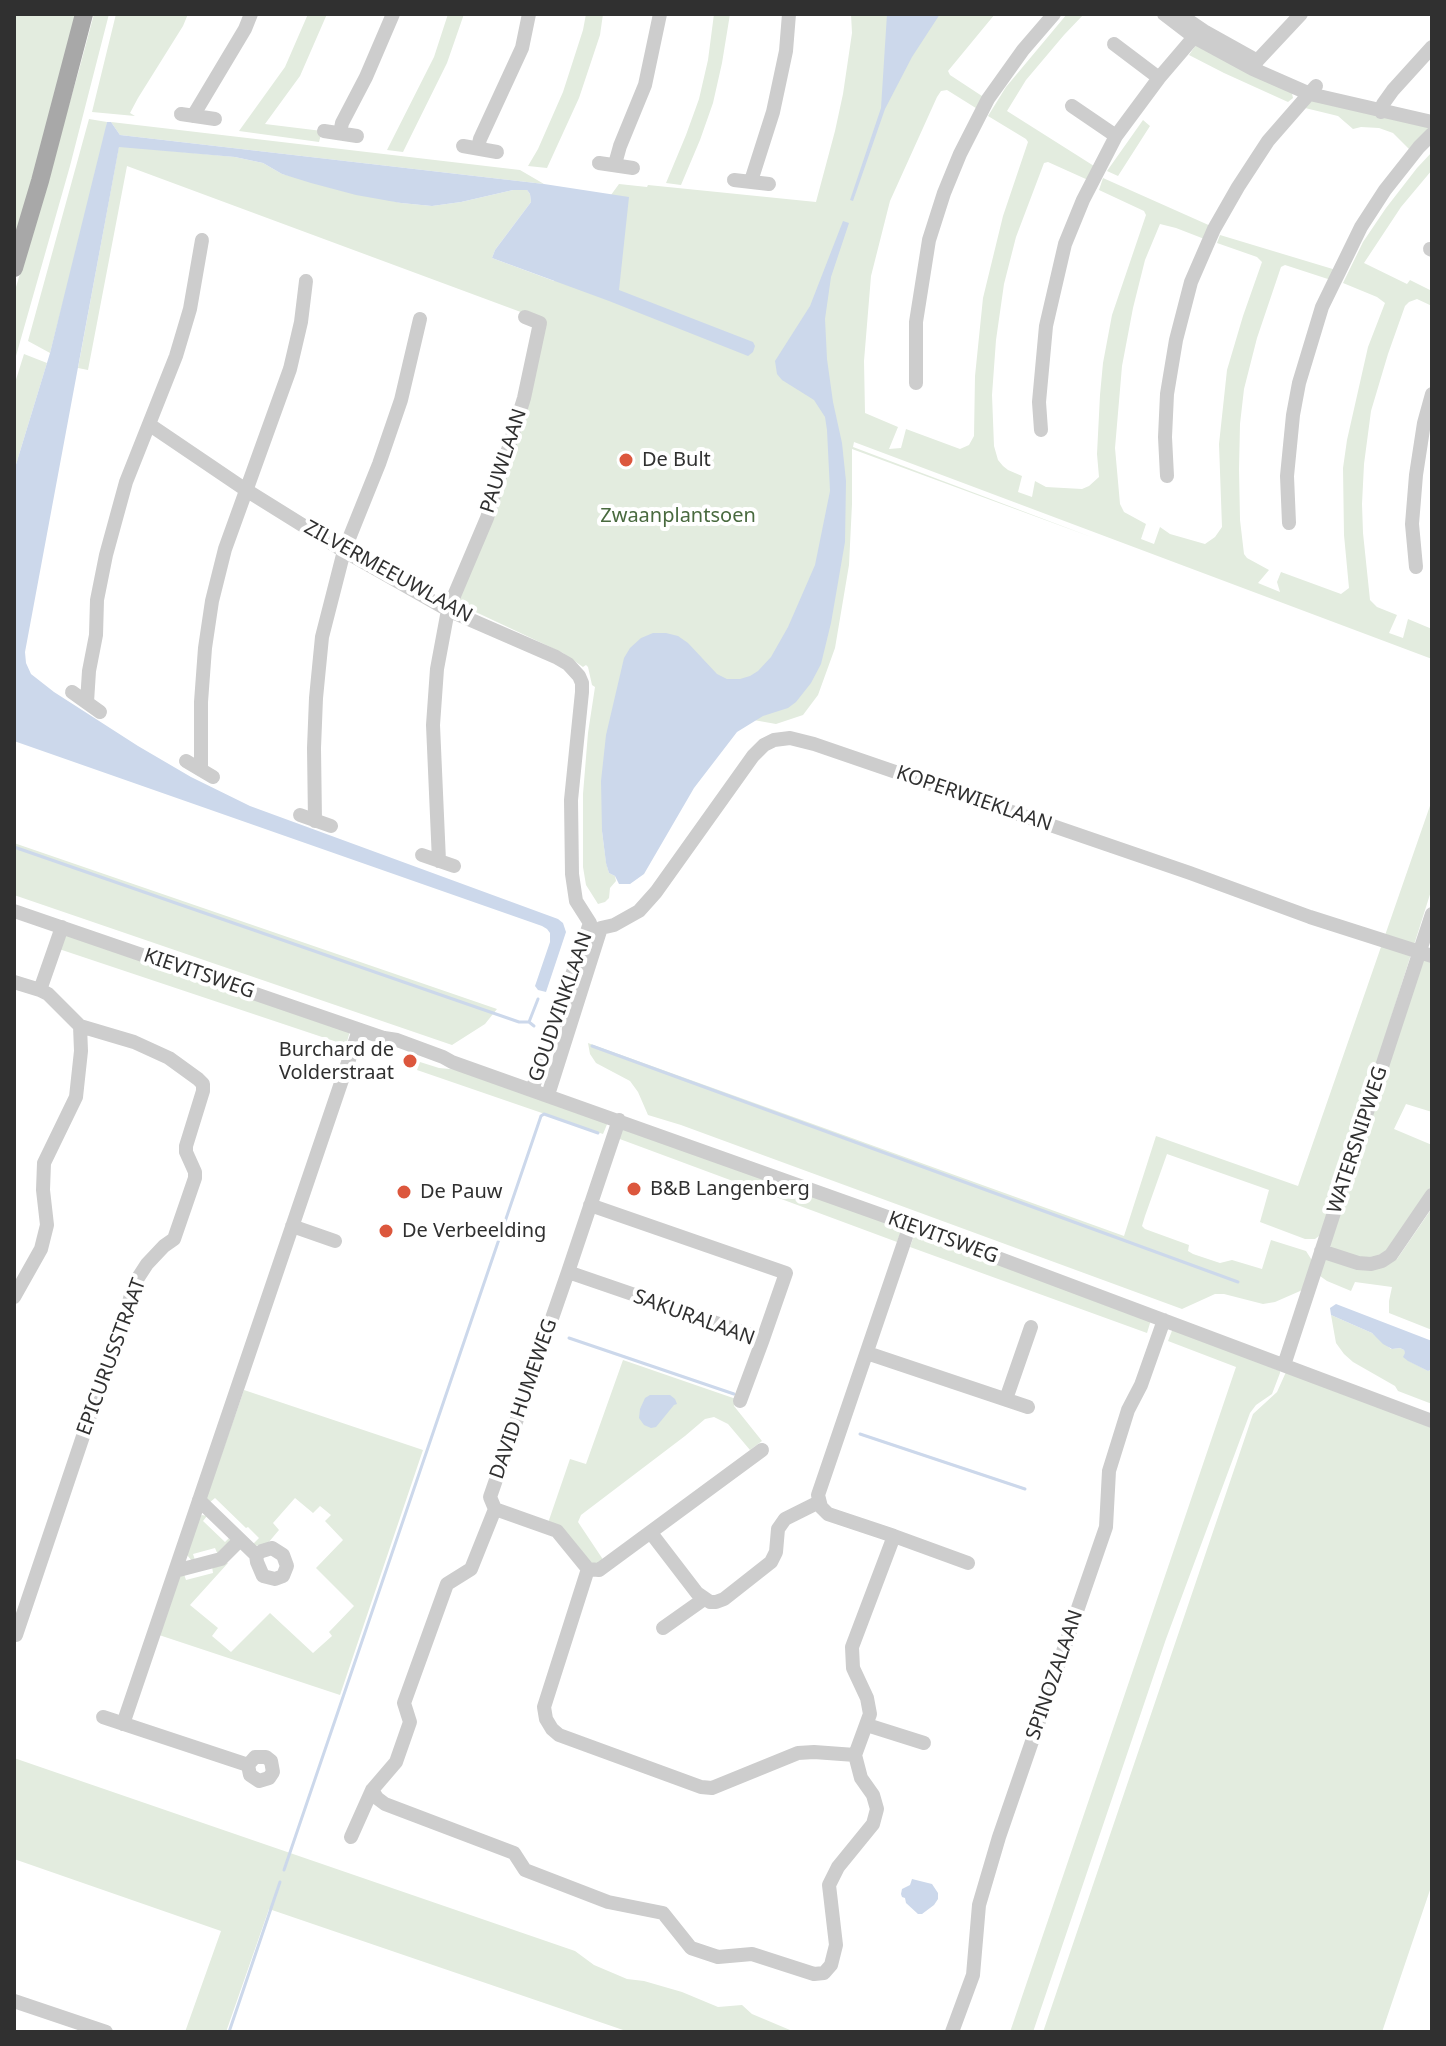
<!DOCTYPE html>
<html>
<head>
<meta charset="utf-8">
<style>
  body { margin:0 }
  #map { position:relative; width:1446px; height:2046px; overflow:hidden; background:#fff; font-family:"Noto Sans",sans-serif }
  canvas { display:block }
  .frame { position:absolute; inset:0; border:16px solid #303030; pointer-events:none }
</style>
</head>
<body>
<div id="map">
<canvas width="1446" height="2046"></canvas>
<div class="frame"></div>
</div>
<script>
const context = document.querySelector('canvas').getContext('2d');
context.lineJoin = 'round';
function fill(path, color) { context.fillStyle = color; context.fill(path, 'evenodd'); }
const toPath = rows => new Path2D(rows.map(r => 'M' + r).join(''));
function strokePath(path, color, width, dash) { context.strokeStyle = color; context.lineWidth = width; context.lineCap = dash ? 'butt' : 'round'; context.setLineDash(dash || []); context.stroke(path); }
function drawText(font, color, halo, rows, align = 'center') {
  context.font = font + ' "Noto Sans",sans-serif'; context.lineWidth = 8; context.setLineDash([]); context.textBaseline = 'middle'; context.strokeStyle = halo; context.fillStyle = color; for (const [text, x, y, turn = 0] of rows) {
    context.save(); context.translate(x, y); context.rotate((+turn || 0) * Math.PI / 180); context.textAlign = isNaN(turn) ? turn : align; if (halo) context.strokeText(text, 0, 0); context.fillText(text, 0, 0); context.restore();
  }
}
const green = toPath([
  [14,14,78,14,14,247],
  [94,14,109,14,70,166,14,363,14,294,79,70],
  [116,14,188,14,183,26,138,98,130,113,135,116,92,112],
  [308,14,327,14,300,76,265,124,322,131,319,142,239,131,285,67],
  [448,14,464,14,447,63,403,152,387,150,434,57],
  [586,14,603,14,600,35,579,98,547,168,528,166,538,149,563,92,583,30],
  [714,14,730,14,722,63,713,103,700,140,681,185,666,183,686,135,699,99,708,60],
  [851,14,995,14,948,71,950,75,985,98,979,110,947,90,941,91,937,97,890,201,871,276,864,361,865,413,898,427,889,449,901,448,906,429,960,449,969,445,974,436,975,376,983,298,1003,216,1028,142,1026,139,988,116,1006,87,1067,14,1084,14,1064,35,1026,80,1007,111,1094,166,1088,180,1048,162,1044,163,1016,237,1004,284,996,340,992,395,994,446,998,460,1003,466,1008,470,1022,476,1018,492,1032,497,1035,481,1046,487,1082,489,1089,486,1099,477,1097,454,1100,395,1103,363,1112,315,1146,215,1144,211,1099,190,1103,178,1213,227,1207,240,1176,228,1160,224,1145,260,1133,308,1122,366,1115,448,1120,504,1124,512,1146,524,1141,539,1154,544,1160,527,1170,534,1205,544,1215,537,1222,527,1219,444,1227,370,1243,316,1262,262,1257,257,1217,243,1220,235,1336,270,1331,280,1285,265,1281,267,1257,338,1244,389,1240,424,1239,469,1240,520,1244,554,1247,558,1269,570,1258,583,1280,592,1277,582,1281,572,1341,594,1349,588,1344,535,1343,468,1347,440,1368,347,1385,303,1377,297,1343,283,1363,242,1386,208,1417,168,1432,152,1432,170,1401,207,1364,263,1407,284,1410,280,1432,291,1432,306,1417,299,1409,302,1405,306,1388,354,1371,411,1364,464,1362,504,1363,533,1370,600,1377,607,1397,615,1389,633,1403,638,1408,619,1432,629,1432,659,854,442,853,447,1094,538,852,449,852,504,849,565,835,648,818,695,803,715,776,724,647,701,602,831,606,862,609,873,615,876,616,881,610,888,609,898,605,902,598,904,586,885,583,867,583,794,588,733,595,687,592,685,588,667,586,665,583,667,563,653,465,607,460,603,459,597,545,321,127,166,88,370,78,368,119,146,235,157,263,163,282,174,401,203,432,206,461,202,513,190,527,190,530,194,531,202,495,250,492,258,554,281,557,269,619,184,647,187,648,185,816,202,835,131,843,94,852,33],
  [1198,42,1291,89,1293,98,1288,102,1224,73,1189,55],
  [1312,98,1432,128,1411,151,1393,133,1379,128,1361,127,1353,129,1338,116,1301,107],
  [89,119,107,122,105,139,50,353,28,341],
  [1143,120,1150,126,1118,176,1107,171],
  [111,122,520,170,544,184,120,135],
  [24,354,47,363,14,471,14,386],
  [1432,800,1432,888,1323,1233,1315,1239,1305,1239,1260,1222,1269,1190,1167,1154,1145,1216,1142,1226,1145,1229,1189,1245,1188,1251,1193,1254,1220,1263,1232,1260,1262,1269,1271,1240,1306,1251,1313,1262,1307,1288,1275,1302,1263,1304,1224,1294,1215,1294,1182,1309,681,1125,648,1115,638,1092,630,1081,596,1063,590,1054,588,1043,1124,1236,1156,1136,1298,1186],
  [14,843,270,931,497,1009,485,1024,452,1045,14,895],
  [70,934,350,1031,346,1045,59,949,62,938],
  [1422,959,1432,959,1432,1112,1406,1104,1394,1129,1432,1145,1432,1185,1389,1253,1361,1260,1331,1248,1329,1243],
  [420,1062,439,1068,461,1070,608,1122,603,1134,417,1070],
  [621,1127,902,1228,897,1242,617,1138],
  [1432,1208,1432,1330,1389,1313,1389,1301,1392,1287,1355,1282,1351,1291,1327,1281,1320,1276,1323,1262,1327,1259,1375,1267,1397,1259],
  [915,1233,1151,1320,1147,1333,910,1247],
  [1331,1315,1372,1333,1391,1349,1400,1348,1404,1350,1409,1361,1428,1371,1432,1369,1432,1404,1398,1391,1395,1386,1353,1362,1344,1354,1336,1343],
  [1173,1328,1280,1371,1280,1373,1272,1394,1256,1405,1250,1413,1166,1639,1033,2032,1010,2032,1236,1367,1168,1341],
  [623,1360,736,1399,734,1406,762,1441,750,1450,728,1424,714,1417,705,1419,685,1436,581,1515,578,1522,604,1561,594,1565,548,1523,570,1459,586,1464],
  [1286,1372,1432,1426,1432,1884,1382,2032,1043,2032,1253,1414,1277,1392],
  [244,1390,423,1450,340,1695,159,1635,178,1575,184,1574,186,1580,213,1573,212,1566,225,1562,228,1563,190,1605,218,1628,212,1636,231,1652,270,1613,313,1653,332,1636,329,1632,354,1606,316,1568,343,1540,325,1521,331,1515,320,1506,313,1513,295,1498,273,1523,279,1530,268,1543,255,1546,253,1544,259,1538,248,1527,246,1528,215,1498,209,1503,206,1499],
  [202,1515,207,1516,203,1521,225,1542,230,1537,231,1539,218,1555,215,1548,193,1554,195,1560,192,1561,187,1555,198,1517],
  [14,1758,575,1951,594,1965,627,1979,644,1981,682,1992,718,2007,742,2005,752,2014,790,2030,799,2032,629,2032,269,1909,226,2032,185,2032,221,1931,14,1859]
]);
const water = toPath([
  [887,14,940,14,912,57,885,109,853,201,850,200,881,108],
  [107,122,111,122,120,135,544,184,629,197,619,290,753,342,755,346,753,352,748,356,609,301,492,258,495,250,531,202,530,194,527,190,513,190,461,202,432,206,401,203,356,195,311,183,282,174,263,163,235,157,119,147,25,652,26,663,31,674,54,692,138,746,191,777,250,806,558,919,563,923,566,932,546,992,538,990,535,986,550,942,550,933,547,929,542,926,14,741,14,471,50,353],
  [843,221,849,223,831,277,825,319,827,359,833,402,842,443,846,481,845,542,831,623,821,664,811,683,796,702,788,708,763,716,737,732,694,788,644,874,630,884,619,884,615,876,609,873,606,863,602,831,601,781,606,735,624,658,630,648,641,638,653,633,666,633,678,636,688,643,717,674,727,679,740,679,750,676,758,671,771,657,788,627,815,565,830,491,827,430,825,417,814,400,782,380,777,374,775,361,810,306],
  [1336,1304,1432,1341,1432,1369,1428,1371,1408,1361,1403,1357,1405,1353,1404,1350,1400,1348,1392,1349,1383,1344,1372,1333,1331,1315,1330,1308],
  [650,1395,670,1395,675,1399,677,1404,674,1405,656,1427,651,1428,644,1425,639,1418,640,1409,645,1398],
  [912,1879,932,1884,938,1893,938,1899,934,1905,922,1914,918,1914,906,1903,905,1898,902,1897,901,1894,902,1889,910,1885]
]);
const stream = toPath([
  [14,847,519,1022,529,1022,534,1026],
  [529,1022,538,999],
  [592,1046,1238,1282],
  [569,1338,734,1394],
  [860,1434,1025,1489],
  [284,1870,541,1116,544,1114,598,1133],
  [229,2032,280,1882]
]);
const minor = toPath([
  [1164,14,1194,37,1253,69,1310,94,1432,122],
  [1179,14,1204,31,1256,60],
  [1114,44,1159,78],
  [1254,67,1257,61,1301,14],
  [1072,106,1116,136],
  [1381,112,1383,104,1393,90,1432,47],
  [181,114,215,119],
  [193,116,245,29,251,14],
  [324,131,357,136],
  [340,133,342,123,366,77,393,14],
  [463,146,497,152],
  [478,148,480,139,522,48,529,14],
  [599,163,633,168],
  [615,164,620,146,645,85,660,14],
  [734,180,769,184],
  [751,181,773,112,786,51,789,14],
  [1430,249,1432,250],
  [916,383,916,322,929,240,944,193,960,154,988,99,1023,50,1054,14],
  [150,425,246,490,344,551,448,610,556,657,568,664,579,676,582,683,582,692,571,800,572,874,576,901,590,923],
  [1041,430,1039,402,1046,326,1065,244,1083,200,1116,136,1159,78,1194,37,1204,31],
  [1167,476,1165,437,1167,394,1176,340,1191,282,1214,229,1238,187,1268,141,1316,86],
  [1289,523,1287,476,1293,415,1299,383,1322,307,1361,227,1385,190,1419,147,1432,134],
  [1416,567,1412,524,1416,475,1424,423,1432,394],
  [72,692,100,712],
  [87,702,89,671,96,635,97,600,106,555,126,482,176,356,190,309,202,240],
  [186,761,213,777],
  [201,770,201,702,205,648,212,601,225,549,290,369,301,322,306,281],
  [300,815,331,826],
  [315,821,314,748,316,698,322,637,344,551,379,464,401,400,420,319],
  [422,855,454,866],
  [439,861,433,725,437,669,448,610,487,518,524,398,540,323,525,317],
  [14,911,384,1038,397,1040,443,1057,452,1062,910,1225,1432,1421],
  [601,928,614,925,639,911,656,892,753,756,764,745,774,740,790,738,814,744,1190,873,1310,917,1432,956],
  [14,982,40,990,62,927],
  [532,1090,590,923],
  [548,1095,601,928],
  [590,1205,786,1273,763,1339],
  [292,1226,335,1241],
  [1321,1251,1358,1263,1371,1264,1382,1261,1391,1255,1432,1195],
  [568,1272,763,1339,740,1401],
  [14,1297,41,1249,47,1225,43,1190,44,1163,76,1097,81,1051,80,1026,48,994,40,990],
  [867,1353,1028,1407],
  [1284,1365,1432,914],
  [1006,1399,1031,1327],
  [199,1500,256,1555],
  [495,1509,557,1531,588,1569,599,1570,762,1450],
  [651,1533,697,1593,710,1602,716,1602,724,1599,771,1562,776,1552,778,1529,785,1519,819,1502],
  [894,1536,968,1563],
  [272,1548,283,1555,287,1566,283,1576,275,1579,263,1576,257,1562,256,1555,262,1551,272,1548],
  [588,1569,544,1707,546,1719,552,1729,559,1735,701,1787,712,1788,798,1753,814,1752,855,1755],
  [175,1571,221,1559,240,1540],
  [663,1628,704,1599],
  [16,1635,106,1368,120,1335,134,1284,147,1264,164,1246,174,1239,195,1178,195,1172,186,1152,186,1146,203,1091,203,1084,198,1079,169,1058,134,1042,80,1026],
  [103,1717,248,1765,255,1757,266,1757,271,1761,273,1772,269,1778,259,1781,250,1775,248,1765],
  [123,1724,359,1030],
  [867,1725,924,1743],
  [372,1790,377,1798,385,1804,514,1853,525,1870,608,1902,663,1913,691,1948,718,1957,752,1954,814,1974,824,1973,831,1965,836,1945,829,1885,838,1867,873,1824,877,1809,873,1795,861,1778,855,1755,870,1714,867,1698,853,1668,852,1647,894,1536,828,1514,821,1507,818,1495,910,1225],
  [351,1837,372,1790,396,1762,410,1722,404,1703,447,1584,471,1569,495,1509,490,1497,568,1272,619,1120],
  [14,2001,106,2032],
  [952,2032,973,1975,979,1905,999,1837,1106,1527,1109,1471,1128,1410,1141,1385,1164,1320]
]);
const major = toPath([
  [14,268,40,181,84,14]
]);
const markers = [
  [626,460,8,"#dc573d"],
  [410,1061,8,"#dc573d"],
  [634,1189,8,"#dc573d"],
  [404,1192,8,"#dc573d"],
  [386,1231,8,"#dc573d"]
];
const poiNames = [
  ["De Bult",642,460],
  ["Burchard de",394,1050,"right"],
  ["Volderstraat",394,1073,"right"],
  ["B&B Langenberg",650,1189],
  ["De Pauw",420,1192],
  ["De Verbeelding",402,1231]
];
const streetNames = [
  ["PAUWLAAN",504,461,-72],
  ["ZILVERMEEUWLAAN",388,572,29],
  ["KOPERWIEKLAAN",974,799,19],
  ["KIEVITSWEG",199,974,19],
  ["GOUDVINKLAAN",561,1007,-71],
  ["WATERSNIPWEG",1358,1140,-72],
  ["KIEVITSWEG",943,1238,20],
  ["SAKURALAAN",694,1318,20],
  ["EPICURUSSTRAAT",112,1357,-70],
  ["DAVID HUMEWEG",524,1399,-71],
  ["SPINOZALAAN",1055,1675,-71]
];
const parkNames = [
  ["Zwaanplantsoen",678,516]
];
fill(green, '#e3ecdf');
fill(water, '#ccd8eb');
strokePath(stream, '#ccd8eb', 3);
strokePath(minor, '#cdcdcd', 14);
strokePath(major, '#a8a8a8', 18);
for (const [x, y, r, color] of markers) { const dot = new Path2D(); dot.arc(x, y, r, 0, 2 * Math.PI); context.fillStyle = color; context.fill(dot); strokePath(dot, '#fff', 3); }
drawText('20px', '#303030', '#fff', poiNames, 'left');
drawText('20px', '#303030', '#fff', streetNames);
drawText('20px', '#496a3f', '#fff', parkNames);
</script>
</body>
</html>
